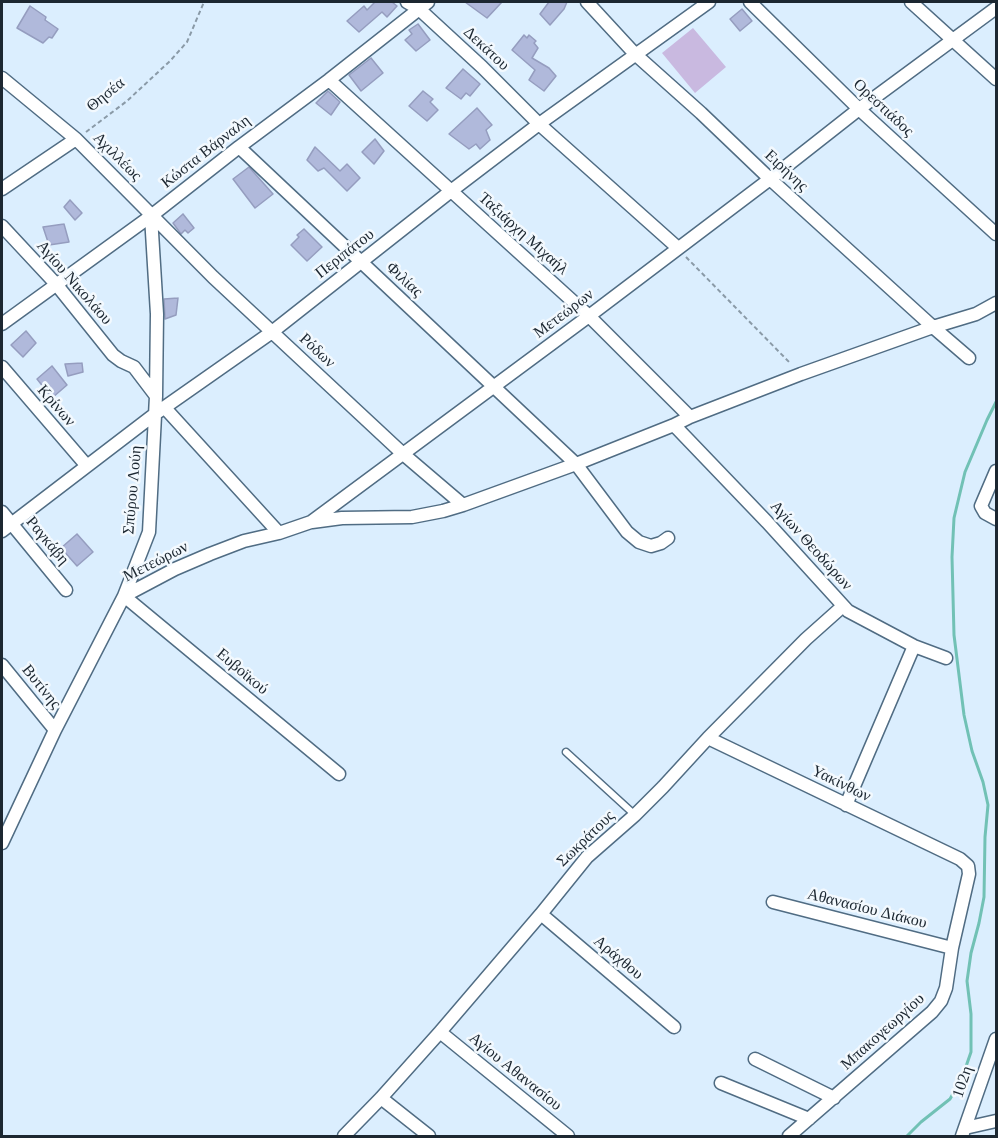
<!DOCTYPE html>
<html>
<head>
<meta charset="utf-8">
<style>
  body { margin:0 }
  #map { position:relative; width:998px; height:1138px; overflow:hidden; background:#dbeefe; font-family:Georgia,serif }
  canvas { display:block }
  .frame { position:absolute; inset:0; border:3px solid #1c2731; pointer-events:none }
</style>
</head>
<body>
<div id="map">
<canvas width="998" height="1138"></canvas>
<div class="frame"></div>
</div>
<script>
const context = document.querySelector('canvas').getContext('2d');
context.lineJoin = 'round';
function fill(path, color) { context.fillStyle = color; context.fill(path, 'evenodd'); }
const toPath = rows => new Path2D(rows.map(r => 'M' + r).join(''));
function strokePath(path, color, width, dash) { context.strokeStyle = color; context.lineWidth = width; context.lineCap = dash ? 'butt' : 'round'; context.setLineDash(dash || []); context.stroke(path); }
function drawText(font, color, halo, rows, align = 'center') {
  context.font = font + ' Georgia,serif'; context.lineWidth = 5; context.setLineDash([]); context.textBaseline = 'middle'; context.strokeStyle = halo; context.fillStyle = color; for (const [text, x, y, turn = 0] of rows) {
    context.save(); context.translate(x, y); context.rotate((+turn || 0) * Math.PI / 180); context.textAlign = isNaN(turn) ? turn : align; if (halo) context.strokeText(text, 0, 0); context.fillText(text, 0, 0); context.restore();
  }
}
const green = toPath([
  [693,28,726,67,695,93,662,53]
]);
const stream = toPath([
  [907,1136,921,1122,950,1099,962,1078,971,1052,971,1014,967,981,971,953,979,923,984,897,985,837,988,805,983,782,972,751,964,715,954,635,952,557,954,518,965,472,987,420,996,402]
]);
const building = toPath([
  [375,2,392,2,397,6,387,17,382,12,359,32,347,21,364,6,367,10,375,2],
  [465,2,502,2,487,18,465,2],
  [549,2,567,2,564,9,550,25,540,14,549,2],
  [30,6,46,17,45,20,58,29,52,38,49,37,43,43,17,28,30,6],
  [742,9,752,21,740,31,730,19,742,9],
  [418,24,430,40,416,51,405,40,412,34,409,30,418,24],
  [524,35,527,38,529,35,536,41,534,43,538,48,532,58,549,68,556,76,544,91,529,80,535,70,512,50,524,35],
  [371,58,383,73,361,91,349,75,371,58],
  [463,69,480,84,470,96,466,93,461,99,446,88,463,69],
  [328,91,340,102,331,115,316,103,328,91],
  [423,91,433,99,430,102,438,110,427,121,409,106,423,91],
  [477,108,492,125,486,130,490,140,480,149,476,144,469,149,449,134,477,108],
  [375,139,384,151,374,164,362,152,375,139],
  [315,147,340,171,347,164,360,178,347,191,324,168,318,171,307,160,315,147],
  [249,167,273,194,255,208,233,179,249,167],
  [70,200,82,213,75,220,64,207,70,200],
  [183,214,194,228,188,233,185,230,181,234,173,223,183,214],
  [64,224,69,242,49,245,43,227,64,224],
  [304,229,322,247,307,261,291,245,299,237,297,235,304,229],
  [178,298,176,315,165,319,164,299,178,298],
  [26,331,36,343,23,357,11,345,26,331],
  [82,363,83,372,68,376,65,364,82,363],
  [52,366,67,385,52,398,37,379,52,366],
  [77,534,93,552,77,566,61,548,77,534]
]);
const path = toPath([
  [86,132,127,101,170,61,187,42,204,2],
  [686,257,791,364]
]);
const lane = toPath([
  [566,752,635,815]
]);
const street = toPath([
  [407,2,419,9,482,67,539,124,678,248],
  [587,2,635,54,701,113,770,179,933,327,969,358],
  [750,2,859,109,996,234],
  [911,2,996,79],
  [2,78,76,139,213,277,402,453,463,505],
  [329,80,589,316,690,417],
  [239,147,576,464,627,532,639,542,651,546,661,543,668,538],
  [2,189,76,139],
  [2,226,56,284,113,355,121,361,134,367,156,396],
  [2,324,151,216,239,147,329,80,428,2],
  [2,367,87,466],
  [165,408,279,533],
  [674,425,767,522,848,611,914,646,946,658],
  [996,471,981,506,985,513,996,519],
  [2,512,66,590],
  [312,522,342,518,412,517,443,511,463,505,576,464,674,425,690,417,801,374,933,327,976,314,996,303],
  [2,531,155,414,272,332,451,191,539,124,709,2],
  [124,596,175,569,210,554,244,541,279,533,311,522,589,316,770,179,859,109,996,8],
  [124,596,339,774],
  [2,665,55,730],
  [708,738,960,859,968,866,969,874,952,948,946,988,941,1001,932,1012,789,1136],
  [846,805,914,646],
  [2,843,55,730,124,596,149,532,156,396,157,314,151,216],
  [773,902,952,948],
  [541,914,674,1027],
  [440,1032,568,1136],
  [755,1059,834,1098],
  [721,1083,809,1119],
  [381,1098,429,1136],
  [965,1128,996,1121],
  [344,1136,381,1098,440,1032,541,914,587,857,635,815,663,787,708,738,806,639,843,606],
  [962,1136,996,1039]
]);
const streetNames = [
  ["Δεκάτου",486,49,43],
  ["Θησέα",106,95,-39],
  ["Ορεστιάδος",883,108,43],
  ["Κώστα Βάρναλη",206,152,-38],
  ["Αχιλλέως",117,157,45],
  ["Ειρήνης",786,171,43],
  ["Ταξιάρχη Μιχαήλ",523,234,42],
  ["Περιπάτου",345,254,-38],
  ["Φιλίας",404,280,43],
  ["Αγίου Νικολάου",74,283,49],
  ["Μετεώρων",564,314,-37],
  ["Ρόδων",317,351,43],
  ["Κρίνων",56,406,49],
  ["Σπύρου Λούη",133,490,-85],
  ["Ραγκάβη",47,541,50],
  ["Αγίων Θεοδώρων",811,546,48],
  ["Μετεώρων",156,562,-27],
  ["Ευβοϊκού",242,672,40],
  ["Βυτίνης",41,687,51],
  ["Υακίνθων",841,784,26],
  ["Σωκράτους",586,839,-44],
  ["Αθανασίου Διάκου",867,909,14],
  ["Αράχθου",618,958,40],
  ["Μπακογεωργίου",883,1032,-42],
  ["Αγίου Αθανασίου",515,1072,39],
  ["102η",963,1082,-71]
];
fill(green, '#c9b9e0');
strokePath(stream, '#71c1b5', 3);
fill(building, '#b0b9db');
strokePath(building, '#959dbf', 1.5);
strokePath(lane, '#506c83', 9);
strokePath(street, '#506c83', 15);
strokePath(path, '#8a9aa7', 2, [4.5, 3]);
strokePath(lane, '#fff', 6);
strokePath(street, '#fff', 12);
drawText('16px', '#1c2731', '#f3f9fe', streetNames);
</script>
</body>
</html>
